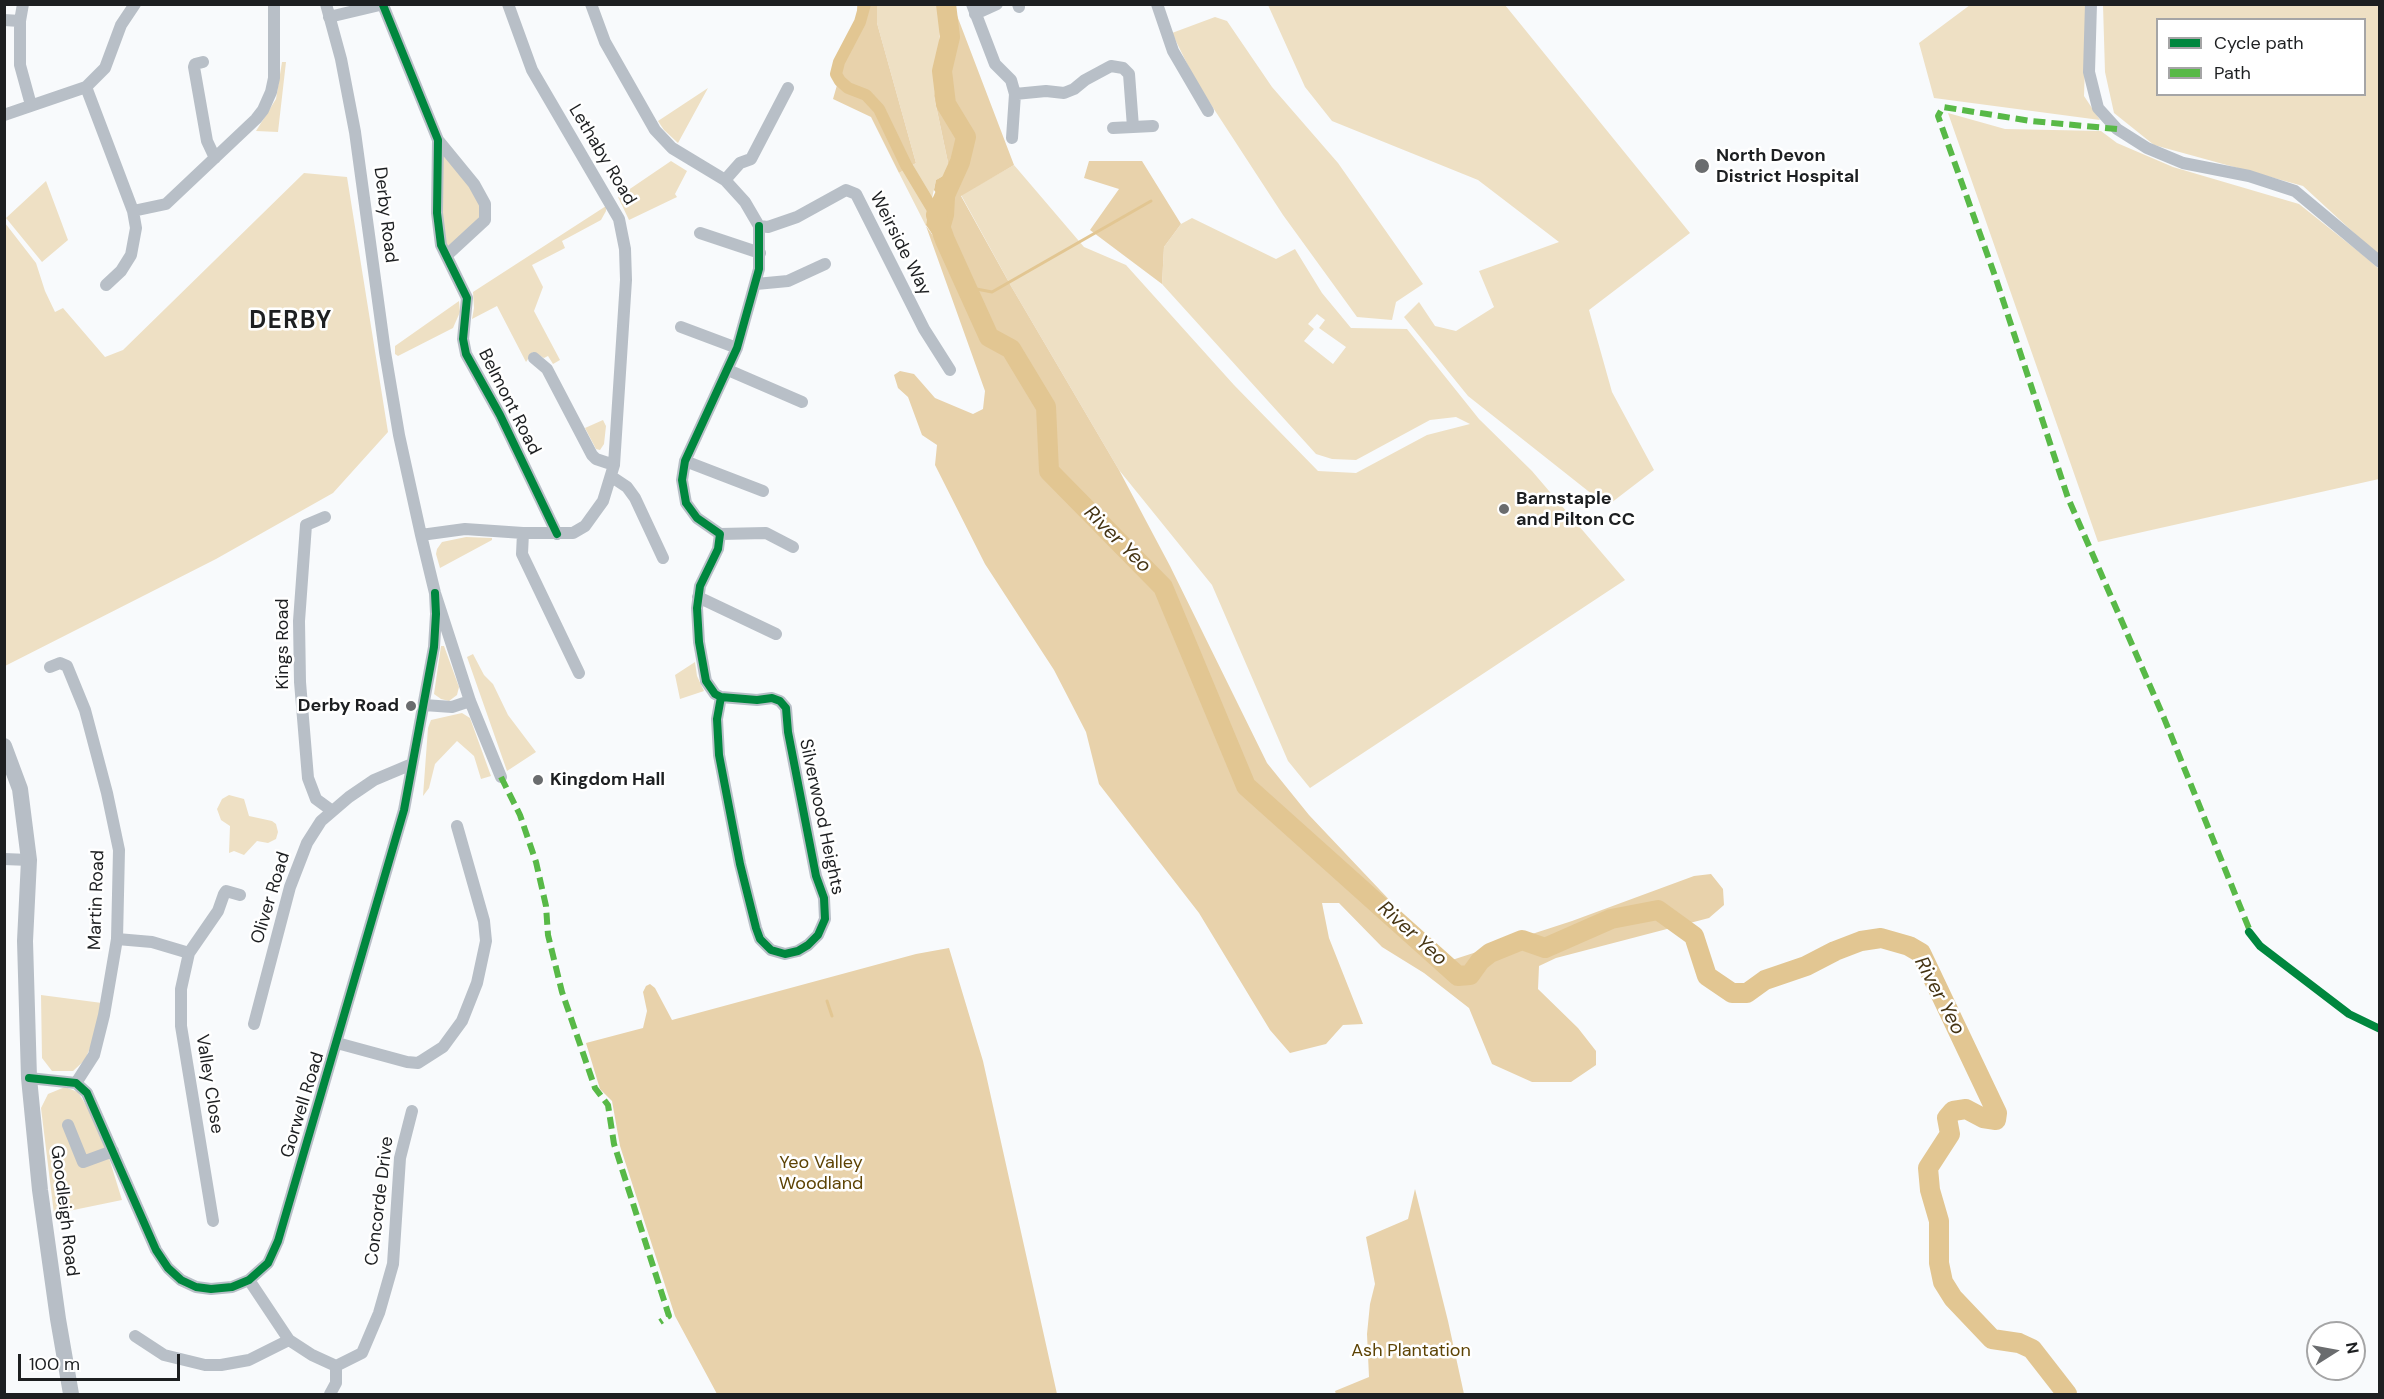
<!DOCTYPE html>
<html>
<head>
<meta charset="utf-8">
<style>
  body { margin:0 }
  #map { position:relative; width:2384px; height:1399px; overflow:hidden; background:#f8fafc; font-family:"DM Sans",sans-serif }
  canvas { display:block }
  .frame { position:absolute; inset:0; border:6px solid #1d1f21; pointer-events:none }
  .legend { position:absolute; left:2156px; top:18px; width:210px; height:78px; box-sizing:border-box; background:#fff; border:2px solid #a5a5a6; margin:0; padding:8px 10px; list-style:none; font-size:18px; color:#1d1f21 }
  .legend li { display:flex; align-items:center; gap:12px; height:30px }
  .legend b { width:30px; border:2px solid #a5a5a6 }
  .north { position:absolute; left:2306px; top:1321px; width:60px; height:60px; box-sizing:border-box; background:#fff; border:2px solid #a5a5a6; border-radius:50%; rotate:79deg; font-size:16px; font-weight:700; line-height:24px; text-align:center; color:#1d1f21 }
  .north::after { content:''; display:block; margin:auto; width:21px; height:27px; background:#6a6c6e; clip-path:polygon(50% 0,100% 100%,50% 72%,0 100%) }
  .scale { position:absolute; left:18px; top:1354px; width:162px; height:27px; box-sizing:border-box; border:3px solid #1d1f21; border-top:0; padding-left:8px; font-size:18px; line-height:21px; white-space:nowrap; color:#1d1f21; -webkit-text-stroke:4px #fff; paint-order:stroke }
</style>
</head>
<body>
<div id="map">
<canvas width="2384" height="1399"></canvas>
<div class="frame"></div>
<ul class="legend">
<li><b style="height:8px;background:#00873e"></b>Cycle path</li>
<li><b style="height:8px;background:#58b947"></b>Path</li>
</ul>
<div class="north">N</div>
<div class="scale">100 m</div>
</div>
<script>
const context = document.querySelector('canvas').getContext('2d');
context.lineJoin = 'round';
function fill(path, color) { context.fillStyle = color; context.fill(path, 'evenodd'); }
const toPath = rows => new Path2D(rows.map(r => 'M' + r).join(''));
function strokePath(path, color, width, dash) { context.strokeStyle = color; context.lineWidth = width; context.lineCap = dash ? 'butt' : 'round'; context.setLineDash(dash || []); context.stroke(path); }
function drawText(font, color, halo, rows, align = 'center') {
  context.font = font + ' "DM Sans",sans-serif'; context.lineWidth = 5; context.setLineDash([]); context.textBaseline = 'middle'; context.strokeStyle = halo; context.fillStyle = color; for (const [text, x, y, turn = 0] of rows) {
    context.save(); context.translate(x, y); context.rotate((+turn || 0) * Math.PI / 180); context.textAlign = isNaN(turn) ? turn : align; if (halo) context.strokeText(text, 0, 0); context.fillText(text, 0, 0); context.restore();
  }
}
const green = toPath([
  [877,5,940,5,942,10,934,96,950,172,936,180,926,226,899,173,916,163,877,23],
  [1268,5,1505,5,1690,233,1589,310,1612,392,1654,470,1607,506,1468,396,1404,317,1419,302,1435,326,1456,331,1494,307,1479,271,1559,242,1478,180,1332,121,1305,87],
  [1970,5,2087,5,2084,96,2100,120,1934,98,1919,43],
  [2103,5,2379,5,2379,254,2378,255,2303,186,2154,145,2114,113,2105,72],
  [2158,20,2364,20,2364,94,2158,94],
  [1215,17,1227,21,1272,87,1338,163,1423,284,1396,302,1392,320,1357,317,1283,215,1195,80,1172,33],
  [282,62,286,62,278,132,256,131,276,99],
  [708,88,678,143,664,130,658,121],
  [1948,113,2005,129,2101,131,2117,143,2173,167,2299,204,2363,255,2379,269,2379,479,2098,542],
  [439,141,474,184,485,220,447,255,442,245],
  [671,161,687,171,675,194,677,197,629,220,618,197],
  [1014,165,1084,247,1126,265,1234,385,1318,471,1356,473,1427,435,1470,424,1456,417,1430,420,1356,460,1332,459,1316,454,1162,284,1164,247,1181,224,1192,218,1276,259,1295,249,1322,293,1351,328,1407,329,1479,419,1532,471,1625,580,1310,788,1288,761,1212,585,1119,470,1011,286,961,195],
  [1317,314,1325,320,1319,328,1346,347,1333,364,1304,341,1314,329,1308,324],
  [304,173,347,177,388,432,333,493,216,559,5,666,5,223,36,263,45,291,55,312,63,308,105,357,123,350],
  [46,181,68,240,42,262,6,218],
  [606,206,606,211,601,220,562,241,565,248,532,265,543,287,534,311,560,360,553,364,548,356,544,358,533,352,526,362,497,306,472,319,474,308,473,292],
  [459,301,460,312,453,328,398,356,395,354,395,346],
  [603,420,606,426,604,444,600,450,596,449,585,428],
  [466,537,492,538,492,540,440,568,436,554,437,549,442,542],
  [441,646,444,646,459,687,457,695,449,701,441,699,434,694],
  [473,654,484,675,493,684,508,715,536,752,507,771,467,657],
  [695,662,697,676,704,691,680,699,675,675],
  [462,713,470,718,491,776,481,779,474,756,457,741,435,764,429,788,423,796,428,728,431,720],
  [229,795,244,799,249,816,272,821,276,824,278,832,276,839,268,843,257,841,244,855,234,851,229,853,230,826,221,820,217,809,222,799],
  [41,995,102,1003,94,1038,85,1060,73,1071,52,1071,42,1058],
  [65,1087,78,1092,89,1110,105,1145,122,1200,54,1214,41,1108,48,1094]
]);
const forest = toPath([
  [857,5,877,5,877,23,916,163,899,173,871,117,833,99,857,16],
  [940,5,953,5,1014,165,961,196,1011,286,1119,470,1170,566,1267,763,1309,815,1415,927,1452,960,1572,921,1694,876,1711,874,1723,889,1724,905,1709,918,1556,958,1539,966,1538,989,1578,1028,1596,1051,1596,1065,1571,1082,1532,1082,1492,1064,1469,1008,1424,973,1382,947,1339,903,1322,903,1329,938,1363,1024,1343,1025,1326,1044,1290,1053,1270,1030,1199,913,1099,784,1086,732,1054,670,985,564,935,465,937,445,922,435,908,397,898,388,894,375,900,371,914,374,935,398,973,414,983,409,985,391,926,226,944,251,956,180,950,172,934,96,943,13],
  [1089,161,1142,161,1181,224,1164,247,1162,284,1090,230,1119,189,1084,178],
  [949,948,983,1061,1057,1394,717,1394,675,1316,620,1146,612,1101,600,1089,586,1043,643,1028,647,1011,643,992,646,986,650,984,655,988,672,1020,916,954],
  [1415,1189,1448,1321,1464,1394,1336,1394,1335,1391,1369,1377,1367,1334,1370,1304,1375,1284,1366,1237,1408,1219]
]);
const water = toPath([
  [950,172,956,180,954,216,944,251,926,225,930,206,940,198,934,190,936,180]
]);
const stream = toPath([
  [966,287,992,292,1151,201],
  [827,1001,832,1016]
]);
const canal = toPath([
  [865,4,860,22,839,62,836,74,840,81,848,88,866,95,879,109,906,165,936,215]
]);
const river = toPath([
  [946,4,950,37,942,71,946,104,966,137,960,162,936,215,945,240,989,337,1011,349,1046,407,1049,471,1163,587,1246,786,1458,976,1470,975,1480,961,1490,953,1522,940,1545,948,1611,919,1658,910,1694,936,1707,976,1732,993,1747,993,1765,980,1806,966,1835,951,1861,941,1881,938,1909,946,1921,953,1997,1113,1996,1120,1983,1118,1966,1109,1953,1111,1947,1118,1950,1134,1928,1168,1930,1190,1939,1221,1939,1263,1943,1282,1953,1298,1992,1339,2019,1343,2032,1349,2067,1394]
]);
const street = toPath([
  [23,4,20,21,20,65,31,105],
  [326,4,341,59,355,132,385,352,399,435,421,535,435,593,470,701,501,777],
  [591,4,605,42,655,130,672,148,725,180,745,202,759,226],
  [972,4,995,64,1011,80,1015,94,1012,138],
  [1018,4,1019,7],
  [1157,4,1173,51,1208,111],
  [2091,4,2089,72,2098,108,2117,129,2147,148,2183,163,2249,176,2295,191,2380,262],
  [383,5,438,140,437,213,441,245,467,298,463,339,466,354,500,415,557,534],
  [975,14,997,4],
  [329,17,384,4],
  [4,20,20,21],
  [203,62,195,64,194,67,207,141,215,158],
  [86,87,133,211,166,204,256,119,263,110,271,92,274,78,274,4],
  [1015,94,1046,91,1064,93,1074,89,1085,80,1111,66,1123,68,1129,74,1133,127],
  [4,115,86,87,105,68,121,25,135,4],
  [1113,128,1153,126],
  [438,140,474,184,485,204,485,220,447,255],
  [725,180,740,163,751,159,788,88],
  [759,226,768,227,797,217,846,190,856,194,924,329,950,370],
  [700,233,760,253],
  [756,284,788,281,825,264],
  [106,285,121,271,131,255,136,228,133,211],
  [681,327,737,348],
  [534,358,547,369,592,455,596,459,614,465],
  [728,370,802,402],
  [685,461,763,491],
  [612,477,627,487,635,498,663,558],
  [325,517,306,525,299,621,300,682,308,778,316,799,331,810],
  [523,533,522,554,579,673],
  [720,534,766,533,793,547],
  [421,535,465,529,523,533,573,533,585,526,603,501,614,465,626,280,625,249,619,219,532,70,508,4],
  [698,597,776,634],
  [50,667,60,663,67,666,85,710,107,793,119,850,117,939,104,1015,94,1055,76,1083],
  [721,697,717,719,719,755,740,864,756,928,760,939,771,950,785,954,798,951,808,945,818,935,825,919,824,898,816,876,788,732,786,708,780,701,772,698,757,700,721,697,715,694,706,681,699,642,697,608,700,586,718,549,720,534,697,518,686,503,682,480,685,461,737,348,759,269,759,226],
  [424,705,452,707,470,701],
  [4,859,29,860],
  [117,939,152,942,189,953,181,989,181,1026,213,1221],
  [189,953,218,911,224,894,226,891,240,895],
  [254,1024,290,887,307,843,321,821,349,797,374,780,412,764],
  [337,1043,407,1062,418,1063,443,1047,462,1021,477,983,486,941,484,921,457,826],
  [29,1078,76,1083,87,1093,156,1250,168,1268,181,1280,196,1287,211,1289,232,1287,249,1280,268,1263,278,1241,404,810,434,647,436,614,435,593],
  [68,1125,83,1162,113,1151],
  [249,1280,289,1340,312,1355,336,1366,362,1353,379,1313,393,1264,400,1158,412,1111],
  [135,1336,164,1355,205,1365,221,1365,249,1360,289,1340],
  [330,1394,336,1383,336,1366]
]);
const secondary = toPath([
  [4,746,20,789,29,860,25,941,29,1078,40,1190,58,1319,71,1394]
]);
const quiet = toPath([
  [2117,129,2031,121,1943,107,1938,116,1995,276,2068,498,2164,718,2252,936],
  [501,777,520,815,536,862,546,906,548,935,562,992,595,1088,608,1105,614,1144,669,1316,660,1322]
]);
const cycleway = toPath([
  [383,5,438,140,437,213,441,245,467,298,463,339,466,354,500,415,557,534],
  [721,697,717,719,719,755,740,864,756,928,760,939,771,950,785,954,798,951,808,945,818,935,825,919,824,898,816,876,788,732,786,708,780,701,772,698,757,700,721,697,715,694,706,681,699,642,697,608,700,586,718,549,720,534,697,518,686,503,682,480,685,461,737,348,759,269,759,226],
  [2249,932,2260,946,2349,1014,2380,1029],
  [29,1078,76,1083,87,1093,156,1250,168,1268,181,1280,196,1287,211,1289,232,1287,249,1280,268,1263,278,1241,404,810,434,647,436,614,435,593]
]);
const markers = [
  [1702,166,8,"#6a6c6e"],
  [1504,509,6,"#6a6c6e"],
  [411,706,6,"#6a6c6e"],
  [538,780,6,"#6a6c6e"]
];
const streetNames = [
  ["Lethaby Road",602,155,59],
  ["Derby Road",385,215,83],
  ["Weirside Way",900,244,63],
  ["Belmont Road",509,402,63],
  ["Kings Road",283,644,-90],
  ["Silverwood Heights",821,817,78],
  ["Oliver Road",271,898,-73],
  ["Martin Road",97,900,-88],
  ["Valley Close",209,1084,81],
  ["Gorwell Road",303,1105,-73],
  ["Concorde Drive",380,1201,-83],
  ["Goodleigh Road",64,1211,83]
];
const poiNames = [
  ["North Devon",1716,156],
  ["District Hospital",1716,177],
  ["Barnstaple",1516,499],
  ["and Pilton CC",1516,520],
  ["Derby Road",399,706,"right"],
  ["Kingdom Hall",550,780]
];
const parkNames = [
  ["Yeo Valley",821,1163],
  ["Woodland",821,1184],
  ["Ash Plantation",1411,1351]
];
const waterNames = [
  ["River Yeo",1117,540,45],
  ["River Yeo",1412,934,42],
  ["River Yeo",1939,996,62]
];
const districtNames = [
  ["DERBY",291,322]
];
fill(green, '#eee0c4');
fill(forest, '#e8d2ab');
fill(water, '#e2c692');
strokePath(stream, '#e2c692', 3);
strokePath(canal, '#e2c692', 12);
strokePath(river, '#e2c692', 20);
strokePath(street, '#b8bfc7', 12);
strokePath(secondary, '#b7bec6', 16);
strokePath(quiet, '#58b947', 6, [12, 6]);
strokePath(cycleway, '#00873e', 8);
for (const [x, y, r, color] of markers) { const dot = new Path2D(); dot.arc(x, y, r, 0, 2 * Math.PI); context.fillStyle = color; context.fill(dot); strokePath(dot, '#fff', 2); }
drawText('18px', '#1d1f21', '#fff', streetNames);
drawText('bold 18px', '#1d1f21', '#fff', poiNames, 'left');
drawText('18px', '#5d4304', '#fff', parkNames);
drawText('italic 20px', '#453413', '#fff', waterNames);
context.letterSpacing = '1.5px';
drawText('bold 24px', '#1d1f21', '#fff', districtNames);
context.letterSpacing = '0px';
</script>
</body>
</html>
